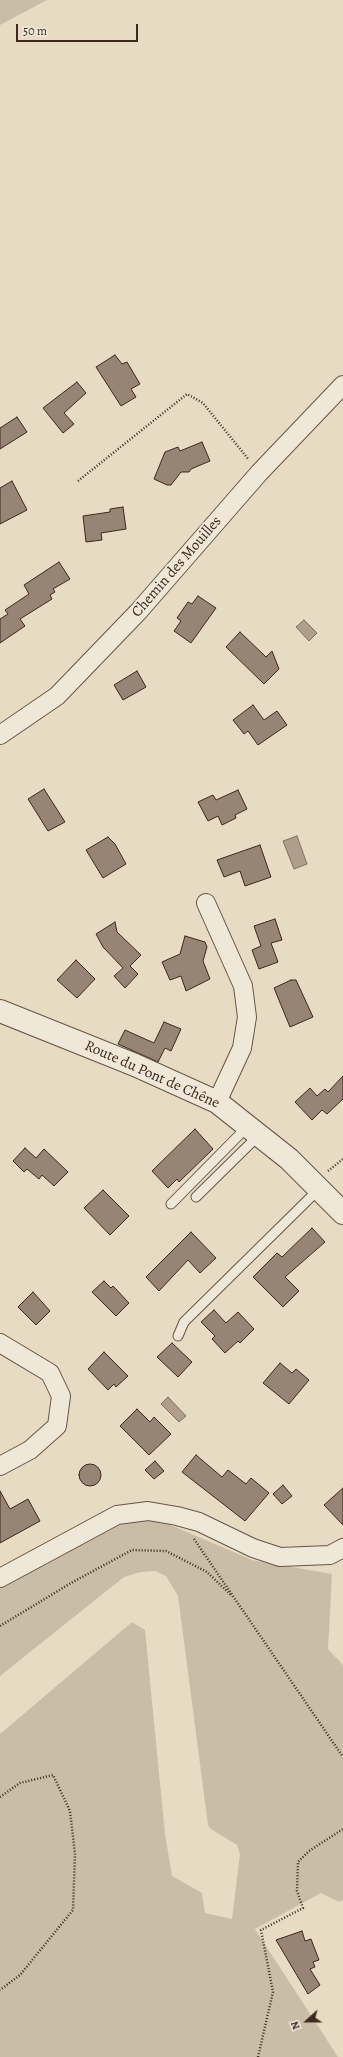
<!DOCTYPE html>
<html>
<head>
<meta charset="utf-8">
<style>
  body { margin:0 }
  #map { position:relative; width:343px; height:2057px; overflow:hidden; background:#e7dcc3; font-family:Alegreya,serif }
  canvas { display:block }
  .north { position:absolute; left:287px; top:2001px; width:40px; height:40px; -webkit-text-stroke:3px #efe8d8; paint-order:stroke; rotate:249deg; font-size:11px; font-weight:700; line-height:16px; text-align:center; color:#3e271e }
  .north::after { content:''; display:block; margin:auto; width:14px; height:18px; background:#3e271e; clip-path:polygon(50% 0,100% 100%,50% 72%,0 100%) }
  .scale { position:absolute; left:16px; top:24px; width:122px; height:18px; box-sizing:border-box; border:2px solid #3e271e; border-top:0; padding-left:5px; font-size:12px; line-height:14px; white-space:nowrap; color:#3e271e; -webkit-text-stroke:3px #efe8d8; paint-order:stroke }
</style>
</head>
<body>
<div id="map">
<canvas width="343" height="2057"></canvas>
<div class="north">N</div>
<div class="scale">50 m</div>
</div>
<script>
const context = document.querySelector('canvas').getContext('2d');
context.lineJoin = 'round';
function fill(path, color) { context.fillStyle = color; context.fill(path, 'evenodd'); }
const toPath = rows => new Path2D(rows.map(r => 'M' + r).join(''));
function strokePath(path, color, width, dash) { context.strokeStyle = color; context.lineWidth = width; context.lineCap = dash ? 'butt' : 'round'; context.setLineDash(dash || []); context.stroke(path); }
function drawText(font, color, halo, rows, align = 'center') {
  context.font = font + ' Alegreya,serif'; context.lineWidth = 4; context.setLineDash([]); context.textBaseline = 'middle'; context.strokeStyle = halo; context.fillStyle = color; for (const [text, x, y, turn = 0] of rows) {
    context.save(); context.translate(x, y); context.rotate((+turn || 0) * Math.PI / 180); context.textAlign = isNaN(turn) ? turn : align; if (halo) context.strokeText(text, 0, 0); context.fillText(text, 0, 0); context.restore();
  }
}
const green = toPath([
  [0,0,47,0,0,25],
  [137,1515,166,1523,252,1560,332,1574,328,1649,343,1665,343,1900,339,1902,321,1893,255,1929,338,2057,0,2057,0,1734,132,1622,145,1630,165,1834,172,1876,202,1893,205,1913,232,1919,240,1854,237,1845,211,1829,208,1825,178,1596,166,1576,155,1571,141,1572,124,1577,0,1676,0,1586,101,1530]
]);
const water = toPath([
  [304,620,317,633,309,641,296,627,304,620],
  [297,836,307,864,294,869,283,841,297,836],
  [168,1397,186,1416,179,1422,161,1404,168,1397]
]);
const building = toPath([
  [115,355,122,364,127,362,140,384,131,389,136,397,121,406,96,367,115,355],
  [77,382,86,393,64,413,74,424,63,433,43,408,77,382],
  [17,417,27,432,0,449,0,428,17,417],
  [202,442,210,461,191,469,189,472,181,472,171,485,167,485,154,479,165,452,178,447,180,451,202,442],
  [12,481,27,510,0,524,0,488,12,481],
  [123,507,126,529,101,533,102,540,86,542,83,516,110,512,110,509,123,507],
  [59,562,70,579,53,589,55,592,50,595,52,599,20,619,25,626,0,643,0,619,8,614,5,610,29,594,24,585,59,562],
  [198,596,216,608,191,643,174,631,181,621,177,618,188,602,192,604,198,596],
  [240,632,266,657,272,651,279,669,264,684,226,647,240,632],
  [137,671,146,687,123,700,114,685,137,671],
  [253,705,264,720,277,711,287,725,258,745,248,731,244,734,233,720,253,705],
  [44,789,65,822,48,831,28,799,44,789],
  [238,790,247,809,235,815,236,818,222,825,218,816,208,821,198,802,213,795,216,800,238,790],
  [108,837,115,844,126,864,103,878,86,850,108,837],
  [260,845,271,877,245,886,240,871,224,877,217,860,260,845],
  [275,919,282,940,271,943,278,962,259,969,252,950,261,946,254,926,275,919],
  [115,922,117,932,141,955,130,966,138,974,125,988,114,976,123,968,103,947,96,934,115,922],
  [185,936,205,942,207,947,203,961,210,979,186,991,181,976,170,980,162,962,180,954,185,936],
  [76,960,95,979,77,998,57,980,76,960],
  [291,980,296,980,313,1017,290,1027,274,988,291,980],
  [164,1022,181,1029,171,1051,165,1048,158,1062,118,1044,125,1030,154,1043,164,1022],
  [343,1076,343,1099,327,1114,322,1110,312,1120,295,1102,310,1088,317,1096,325,1089,328,1092,343,1076],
  [195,1129,213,1149,179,1182,177,1179,168,1188,152,1171,195,1129],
  [25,1148,36,1158,44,1149,68,1172,54,1186,42,1175,39,1179,27,1169,24,1172,13,1161,25,1148],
  [103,1190,129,1216,110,1235,84,1208,103,1190],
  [312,1228,325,1242,285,1277,299,1291,283,1307,253,1277,277,1253,282,1257,312,1228],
  [191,1232,216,1258,200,1273,188,1260,159,1291,146,1277,191,1232],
  [104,1281,111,1288,113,1286,129,1303,116,1316,92,1292,104,1281],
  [33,1292,50,1311,36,1325,18,1307,33,1292],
  [214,1310,226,1323,238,1312,254,1329,240,1343,238,1341,225,1353,212,1339,215,1336,201,1322,214,1310],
  [172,1343,192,1362,178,1377,157,1357,172,1343],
  [104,1352,128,1376,116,1387,114,1384,108,1390,88,1369,104,1352],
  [280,1363,292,1373,296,1369,309,1380,289,1404,263,1383,280,1363],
  [137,1409,150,1422,154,1417,171,1434,149,1455,120,1426,137,1409],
  [196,1455,222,1477,228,1470,246,1484,251,1478,269,1493,245,1521,182,1472,196,1455],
  [155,1461,164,1471,154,1479,145,1470,155,1461],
  '79 1475a11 11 0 1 1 22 0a11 11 0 1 1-22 0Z',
  [283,1485,292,1496,282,1504,273,1494,283,1485],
  [343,1488,343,1525,324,1505,343,1488],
  [0,1491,10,1509,28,1499,40,1521,0,1543,0,1491],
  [302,1931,305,1941,311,1939,319,1960,313,1962,315,1967,310,1969,320,1985,308,1994,276,1940,302,1931]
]);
const path = toPath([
  [78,481,187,394,203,403,249,460],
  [328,1171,343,1159],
  [194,1539,343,1757],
  [0,1626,71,1583,132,1550,166,1551,207,1572,232,1596],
  [0,1797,20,1783,53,1775,70,1811,75,1854,73,1910,20,1975,0,1990],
  [258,2057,273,1992,261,1930,303,1908,297,1891,298,1862,309,1851,343,1829]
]);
const service = toPath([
  [196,1197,259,1135],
  [171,1204,248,1126],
  [178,1336,184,1322,319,1189]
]);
const minor = toPath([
  [0,735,57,696,138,612,259,473,343,385],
  [206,903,243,986,247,1017,242,1048,217,1102],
  [0,1343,50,1373,61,1396,57,1426,30,1450,0,1466],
  [0,1578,117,1515,148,1511,177,1516,199,1522,253,1548,280,1557,330,1555,343,1548]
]);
const tertiary = toPath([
  [0,1011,135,1065,217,1102,289,1159,343,1213]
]);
const streetNames = [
  ["Chemin des Mouilles",177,567,-49],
  ["Route du Pont de Chêne",152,1075,24]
];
fill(green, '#cabda7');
fill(water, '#ae9e8b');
strokePath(water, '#816e5f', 1);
fill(building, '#968574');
strokePath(building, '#3e271e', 1);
strokePath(service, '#685447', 11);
strokePath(minor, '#685447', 20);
strokePath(tertiary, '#685447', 24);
strokePath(path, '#3e271e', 2.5, [1, 2]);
strokePath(service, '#efe8d8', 9);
strokePath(minor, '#efe8d8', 18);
strokePath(tertiary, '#efe8d8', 22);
drawText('15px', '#3e271e', '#efe8d8', streetNames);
</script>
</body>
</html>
